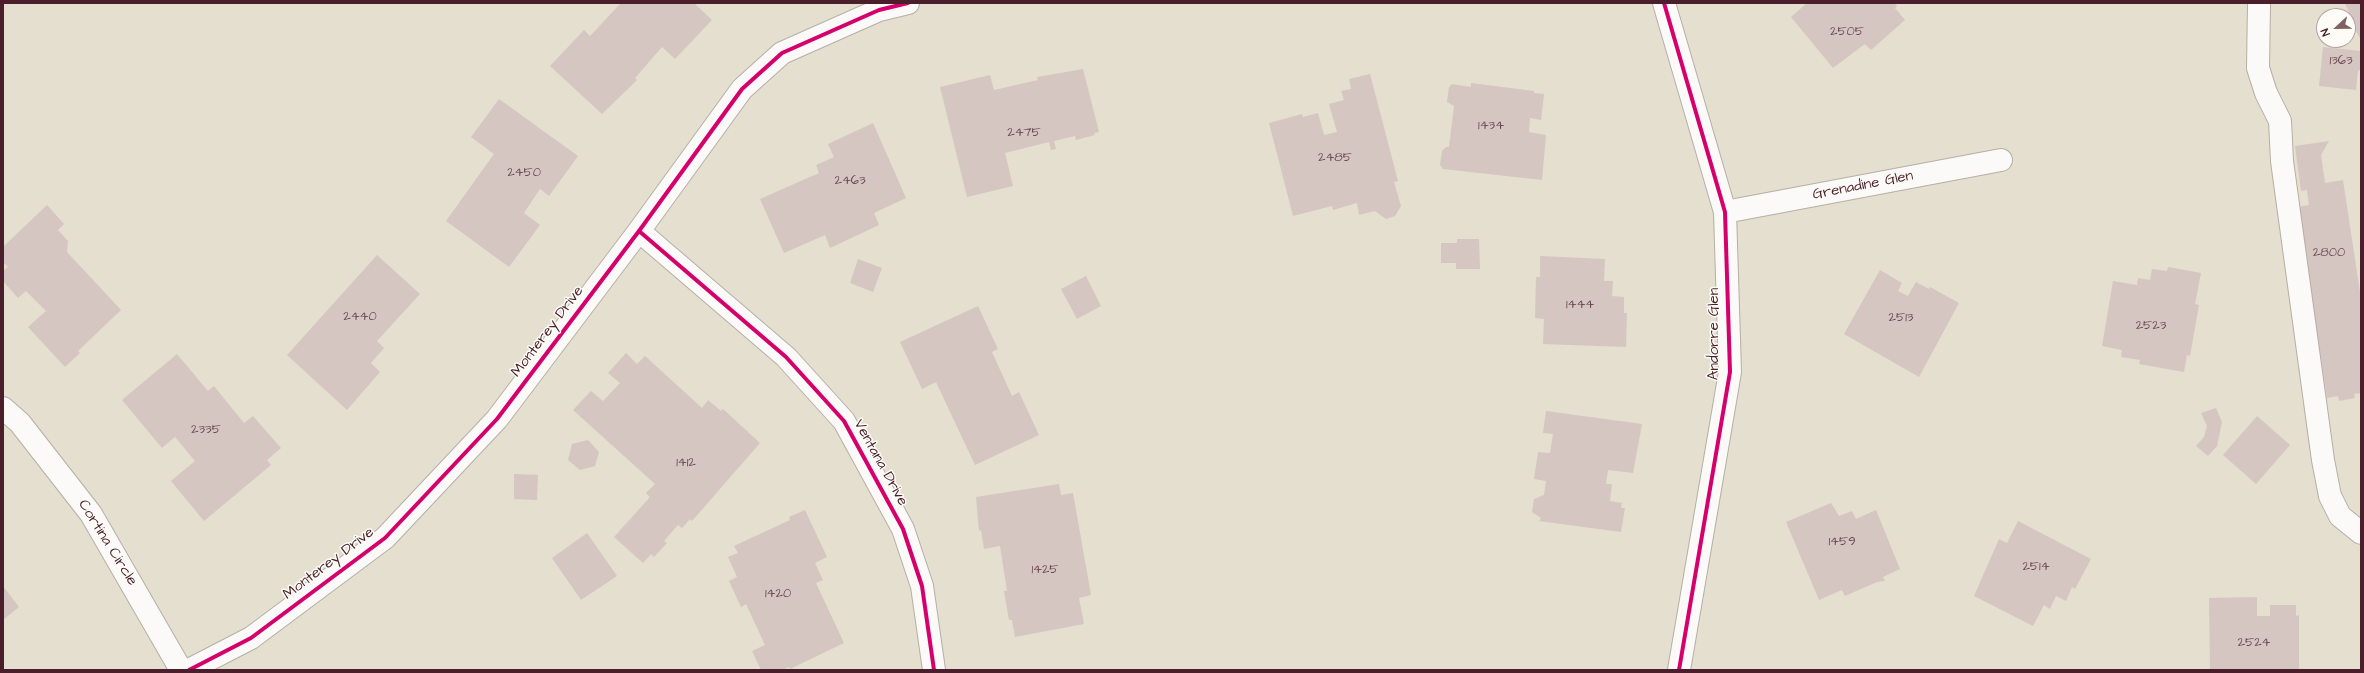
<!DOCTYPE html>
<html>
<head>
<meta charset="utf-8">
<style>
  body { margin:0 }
  #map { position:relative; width:2364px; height:673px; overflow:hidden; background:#e4dfce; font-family:"Architects Daughter",sans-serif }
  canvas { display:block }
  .frame { position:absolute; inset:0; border:4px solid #4a1f2b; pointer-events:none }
  .north { position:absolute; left:2316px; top:8px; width:40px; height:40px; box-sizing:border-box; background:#fdfcf7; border:1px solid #b5a4a5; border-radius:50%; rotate:248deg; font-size:11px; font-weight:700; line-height:16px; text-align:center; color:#4a1f2b }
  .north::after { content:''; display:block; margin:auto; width:14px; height:18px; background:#806264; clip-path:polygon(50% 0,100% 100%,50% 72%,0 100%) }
</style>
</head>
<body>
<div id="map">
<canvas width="2364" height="673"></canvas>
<div class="frame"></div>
<div class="north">N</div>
</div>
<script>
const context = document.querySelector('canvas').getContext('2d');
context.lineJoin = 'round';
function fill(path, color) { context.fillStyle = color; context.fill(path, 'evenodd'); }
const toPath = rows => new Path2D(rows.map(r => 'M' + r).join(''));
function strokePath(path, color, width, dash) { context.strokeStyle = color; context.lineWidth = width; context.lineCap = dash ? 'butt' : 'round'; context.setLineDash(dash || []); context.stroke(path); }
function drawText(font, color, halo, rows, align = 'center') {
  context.font = font + ' "Architects Daughter",sans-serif'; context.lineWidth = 3; context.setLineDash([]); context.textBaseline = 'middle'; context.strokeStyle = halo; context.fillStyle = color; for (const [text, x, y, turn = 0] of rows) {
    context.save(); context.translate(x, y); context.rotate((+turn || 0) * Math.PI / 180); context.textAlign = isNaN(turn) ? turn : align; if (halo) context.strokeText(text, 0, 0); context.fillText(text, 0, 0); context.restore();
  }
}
const building = toPath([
  [621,3,694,3,712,20,675,59,662,47,635,78,637,80,602,114,550,66,584,30,590,36],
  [1807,3,1895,3,1897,6,1895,8,1905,20,1871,50,1865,44,1833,68,1791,17],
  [2347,3,2361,3,2361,40,2356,31,2351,33,2348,28,2348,16,2341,16,2349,12,2345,4],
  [2323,47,2361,51,2361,71,2358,70,2356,90,2319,86],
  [1083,69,1099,132,1094,133,1095,135,1076,140,1075,136,1054,141,1056,149,1051,150,1049,142,1005,153,1013,186,967,197,940,87,990,75,994,90,1038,80,1037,77],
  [1370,74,1398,181,1394,182,1401,206,1395,216,1386,219,1375,211,1359,215,1357,203,1333,210,1332,206,1293,216,1269,123,1302,114,1303,117,1318,113,1324,135,1337,132,1329,104,1344,100,1341,91,1351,89,1349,79],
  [1471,83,1534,91,1534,93,1544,94,1541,120,1530,118,1529,132,1546,135,1542,180,1443,169,1440,165,1442,151,1446,147,1449,147,1454,106,1447,102,1449,87,1452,84,1471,87],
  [499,99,578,156,549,196,540,189,524,213,540,225,509,267,446,221,494,154,471,137],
  [873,123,906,198,874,213,879,225,830,248,825,235,784,253,760,199,819,173,816,165,834,157,828,144],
  [2329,141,2321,155,2325,183,2343,180,2361,299,2361,393,2354,394,2355,398,2339,401,2338,396,2327,398,2297,207,2309,205,2307,190,2301,191,2295,146],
  [47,205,64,224,58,230,68,241,67,252,121,310,78,351,80,353,65,367,28,327,46,311,26,291,18,298,3,281,3,271,8,267,3,262,3,247],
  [1457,239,1479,239,1480,269,1456,269,1456,263,1441,263,1441,243,1457,243],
  [377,255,420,294,377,341,384,348,371,363,380,372,347,410,287,355],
  [1540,256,1605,259,1604,281,1613,281,1612,296,1624,297,1624,313,1627,313,1626,347,1543,344,1544,319,1535,318,1536,277,1540,277],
  [858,259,882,268,873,292,850,283],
  [2168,267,2201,273,2195,304,2199,305,2190,356,2187,355,2184,372,2139,364,2140,360,2121,357,2122,350,2102,346,2113,281,2137,285,2138,278,2150,280,2152,269,2167,271],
  [1880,270,1902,283,1898,291,1908,296,1916,282,1929,289,1930,287,1959,303,1919,377,1844,334],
  [1086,276,1101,306,1077,319,1061,289],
  [978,306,998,349,992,352,1012,396,1019,392,1039,435,975,465,936,382,922,389,900,342],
  [626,353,637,364,645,356,702,408,708,400,721,411,723,409,760,443,692,521,690,519,682,528,678,525,664,541,667,543,654,557,651,554,643,563,614,537,650,497,646,493,655,484,573,410,591,391,603,401,620,383,608,373],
  [177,354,208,391,214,386,244,423,253,416,281,448,267,460,271,465,204,521,171,481,195,461,175,437,162,448,122,400],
  [2216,408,2222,422,2217,446,2208,456,2196,446,2204,437,2207,426,2201,413],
  [1546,411,1642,424,1633,473,1608,470,1606,484,1612,484,1610,501,1622,503,1621,508,1625,508,1621,532,1539,521,1541,518,1532,512,1534,499,1544,495,1546,481,1534,479,1538,452,1550,453,1553,434,1543,433],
  [2257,416,2290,445,2256,484,2223,455],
  [588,440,599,452,595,466,580,470,568,460,572,444],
  [514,474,538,475,537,500,514,499],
  [1059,484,1061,495,1073,493,1091,595,1079,598,1084,624,1015,637,1012,620,1009,620,1004,591,1007,591,1000,546,984,549,981,530,979,531,976,497],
  [1831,503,1839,516,1852,511,1856,519,1876,510,1900,569,1883,577,1885,581,1877,582,1845,596,1842,590,1819,600,1786,522],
  [805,510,827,557,815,563,823,580,816,583,844,643,790,669,789,667,782,670,761,670,752,651,765,645,746,604,741,607,729,581,737,577,728,557,738,553,734,546,790,520,789,517],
  [2018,521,2091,559,2075,589,2072,587,2066,601,2056,596,2050,609,2044,605,2033,626,1974,596,1999,539,2007,543],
  [587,533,617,576,581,600,552,558],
  [3,586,19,607,3,620],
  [2257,597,2257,616,2270,616,2270,605,2296,605,2296,616,2299,615,2299,670,2210,670,2209,598]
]);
const minor = toPath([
  [1664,3,1725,212,1730,372,1679,670],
  [2259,5,2258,68,2266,93,2280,121,2282,161,2323,460,2330,496,2340,516,2361,533],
  [1725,212,2001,160],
  [639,231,786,357,844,421,903,529,922,586,934,670],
  [3,408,20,423,91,514,181,670],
  [189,670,251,638,385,538,497,419,639,231,742,89,782,53,879,10,908,3]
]);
const cycleway = toPath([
  [1664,3,1725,212,1730,372,1679,670],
  [639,231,786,357,844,421,903,529,922,586,934,670],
  [189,670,251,638,385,538,497,419,639,231,742,89,782,53,879,10,908,3]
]);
const numberNames = [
  ["2505",1847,32],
  ["1363",2341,61],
  ["1434",1491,126],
  ["2475",1024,133],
  ["2485",1335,158],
  ["2450",524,173],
  ["2463",850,181],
  ["2800",2329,253],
  ["1444",1580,305],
  ["2440",360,317],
  ["2513",1901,318],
  ["2523",2151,326],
  ["2335",206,430],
  ["1412",686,463],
  ["1459",1842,542],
  ["2514",2036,567],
  ["1425",1045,570],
  ["1420",778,594],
  ["2524",2254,643]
];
const streetNames = [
  ["Grenadine Glen",1863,186,-11],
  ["Monterey Drive",548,332,-53],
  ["Andorre Glen",1715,334,-90],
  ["Ventana Drive",880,463,61],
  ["Cortina Circle",107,543,58],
  ["Monterey Drive",329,564,-37]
];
fill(building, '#d5c6c2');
strokePath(minor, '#b6afa5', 24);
strokePath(minor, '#fbfaf8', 22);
strokePath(cycleway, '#d6006c', 4);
drawText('13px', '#6d4951', null, numberNames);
drawText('15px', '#4a1f2b', '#fdfcf7', streetNames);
</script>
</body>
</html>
